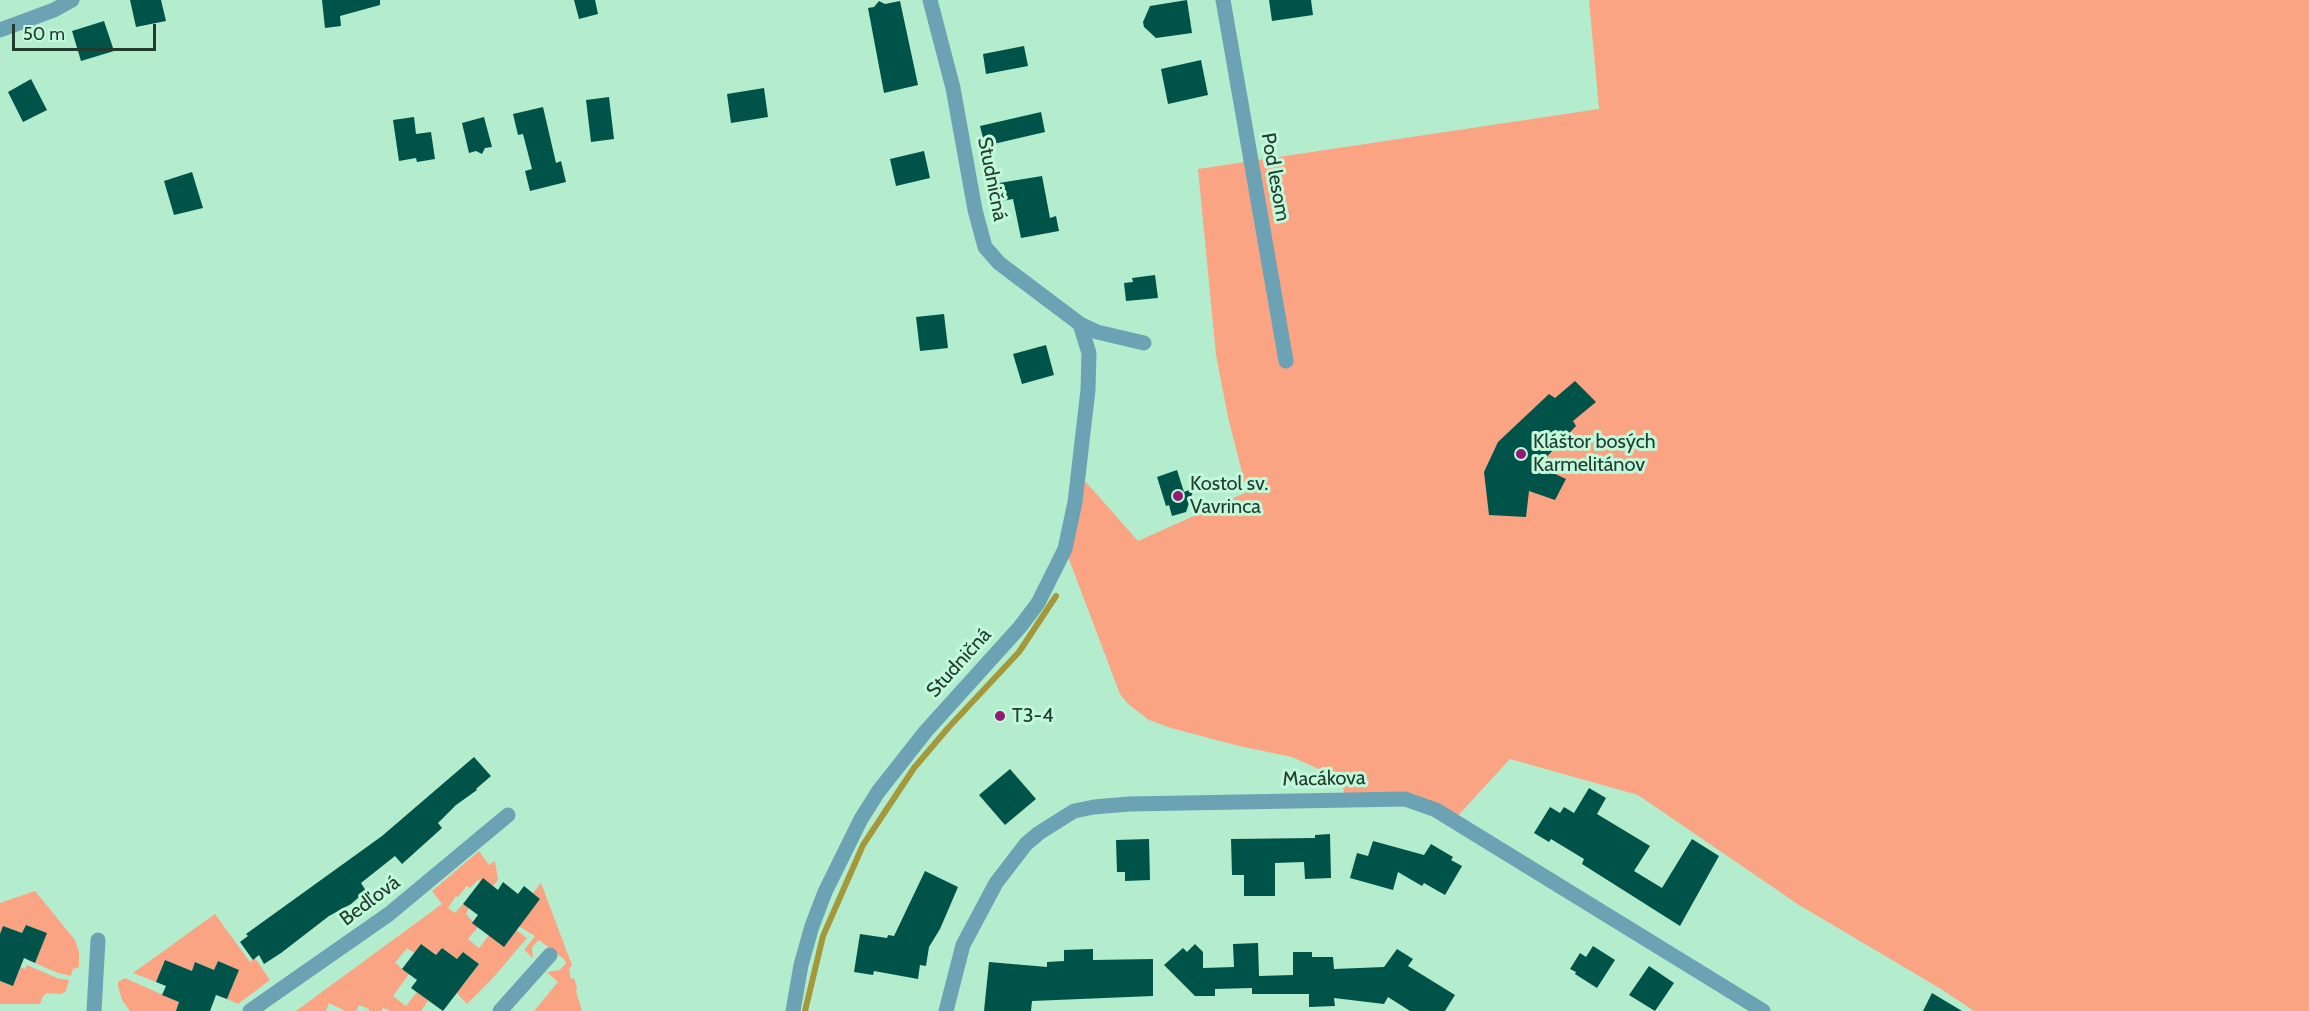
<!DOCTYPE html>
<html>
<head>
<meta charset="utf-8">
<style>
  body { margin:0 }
  #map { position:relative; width:2309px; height:1011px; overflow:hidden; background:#b4edce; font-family:Cabin,sans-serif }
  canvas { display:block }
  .scale { position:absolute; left:12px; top:24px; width:144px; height:27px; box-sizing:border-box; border:3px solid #233a2e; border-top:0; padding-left:8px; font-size:18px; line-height:21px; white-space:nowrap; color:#233a2e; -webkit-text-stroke:4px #c1fadb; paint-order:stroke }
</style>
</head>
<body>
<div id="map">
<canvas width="2309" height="1011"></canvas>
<div class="scale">50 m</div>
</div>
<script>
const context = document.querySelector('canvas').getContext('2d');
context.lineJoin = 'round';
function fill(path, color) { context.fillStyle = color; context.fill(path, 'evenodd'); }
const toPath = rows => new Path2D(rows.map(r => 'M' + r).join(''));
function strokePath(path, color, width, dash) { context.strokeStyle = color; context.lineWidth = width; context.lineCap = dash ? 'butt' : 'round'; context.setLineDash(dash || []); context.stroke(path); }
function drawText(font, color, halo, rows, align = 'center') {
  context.font = font + ' Cabin,sans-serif'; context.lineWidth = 6; context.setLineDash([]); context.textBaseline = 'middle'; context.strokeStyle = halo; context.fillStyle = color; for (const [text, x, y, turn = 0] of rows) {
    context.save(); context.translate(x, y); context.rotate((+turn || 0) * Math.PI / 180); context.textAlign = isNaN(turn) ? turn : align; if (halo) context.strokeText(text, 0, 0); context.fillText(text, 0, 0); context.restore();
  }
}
const green = toPath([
  [1589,0,2309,0,2309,1011,1974,1011,1941,989,1799,905,1638,795,1510,759,1453,821,1436,810,1346,799,1343,788,1323,771,1292,757,1239,746,1171,728,1149,720,1128,704,1120,694,1065,549,1078,473,1138,541,1247,492,1228,417,1216,355,1198,169,1599,109],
  [479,851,489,865,495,861,498,880,493,886,483,878,480,881,478,880,470,888,467,886,458,897,456,896,448,908,455,913,463,904,469,908,466,914,478,927,468,939,479,948,489,935,516,930,527,938,492,979,467,1004,454,990,458,985,461,988,479,964,463,952,457,959,442,948,436,955,421,944,414,953,407,948,395,963,409,974,393,996,406,1006,417,992,428,1001,421,1011,391,1011,383,1008,381,1011,369,1011,369,1009,359,1005,356,1011,345,1011,329,1003,326,1011,296,1011,442,904,432,891],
  [541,883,572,965,569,969,571,979,574,978,577,987,576,991,582,1011,534,1011,558,982,547,972,560,970,566,963,564,959,539,940,532,947,533,958,524,950,535,936,515,924,522,922,540,899,533,893],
  [35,891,75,940,79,952,79,967,73,969,71,976,58,973,35,963,46,933,26,925,22,933,3,926,0,934,0,903],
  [215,914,250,962,255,958,270,980,238,1004,227,999,239,970,218,961,214,970,196,962,192,971,165,960,156,982,133,973],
  [27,965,57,978,69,980,66,991,61,994,47,993,43,996,40,1004,0,1004,0,981,13,986,21,967,25,969],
  [125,978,179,1002,177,1011,130,1011,122,1000,118,986,118,982]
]);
const stream = toPath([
  [805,1011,823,936,863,845,914,768,948,728,1019,652,1056,596]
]);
const building = toPath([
  [130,0,161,0,166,21,136,27],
  [322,0,380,0,380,5,340,16,341,26,325,28],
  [574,0,595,0,598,14,579,19],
  [1187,0,1192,33,1156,38,1144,27,1143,22,1150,6],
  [1269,0,1311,0,1313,15,1272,21],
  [879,1,885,4,900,1,918,85,884,93,868,8,874,7],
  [104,21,114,51,81,61,72,31],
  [1024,46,1028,66,986,74,983,54],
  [1201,60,1208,95,1168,104,1161,69],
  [31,79,47,110,23,122,8,92],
  [764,88,768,117,731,123,727,94],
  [609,97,614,139,591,142,586,100],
  [543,107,556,163,561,161,566,182,530,191,525,171,532,169,523,134,518,135,513,114],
  [1041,112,1045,132,985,146,980,126],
  [414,117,416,134,431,132,435,159,417,162,416,158,399,161,393,120],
  [484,117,492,147,485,148,482,154,476,151,469,153,462,123],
  [924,151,930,178,896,186,890,159],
  [192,172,203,208,174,215,164,181],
  [1042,176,1050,218,1056,216,1059,231,1021,238,1013,199,1002,201,999,183],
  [1155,275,1158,298,1126,301,1124,283,1133,282,1132,278],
  [944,314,948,348,920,351,916,317],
  [1046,345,1054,375,1022,384,1013,354],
  [1575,381,1596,402,1573,421,1576,426,1538,466,1566,479,1555,500,1529,491,1526,517,1489,515,1484,472,1498,442,1549,394,1555,398],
  [1177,470,1184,492,1194,488,1186,512,1172,516,1169,505,1166,506,1157,477],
  [474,757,491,776,476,789,477,790,456,805,438,823,442,828,402,864,395,856,361,883,366,891,351,904,329,916,281,953,264,964,259,955,253,960,240,942,248,936,246,934,382,836],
  [1010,769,1036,799,1005,825,979,795],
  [1589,788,1606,798,1597,814,1650,846,1634,871,1662,888,1692,839,1719,856,1680,926,1582,864,1584,859,1551,839,1549,842,1534,833,1550,807,1560,813,1564,807,1574,813],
  [1330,834,1331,878,1305,879,1304,862,1275,863,1275,896,1244,896,1244,875,1232,875,1231,839,1315,838,1315,835],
  [1149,839,1150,880,1125,881,1125,872,1117,872,1116,840],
  [1373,841,1424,855,1431,844,1453,857,1451,860,1462,866,1445,895,1424,883,1422,886,1398,872,1393,890,1350,878,1357,853,1368,856],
  [925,871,958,887,940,929,929,947,926,966,920,965,918,979,874,971,873,975,854,972,860,934,887,938,888,935,894,936],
  [483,878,498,890,503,882,518,894,524,886,540,899,504,947,472,923,478,915,463,904],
  [26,925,47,933,35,963,24,958,13,986,0,981,0,934,3,926,22,933],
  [1258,943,1259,976,1293,975,1293,952,1312,952,1312,957,1333,957,1334,969,1384,967,1397,949,1413,959,1408,966,1455,995,1445,1011,1410,1011,1388,997,1384,1004,1334,998,1335,1006,1309,1007,1309,994,1252,994,1252,988,1215,989,1215,996,1195,996,1164,965,1183,948,1187,952,1195,944,1203,952,1203,968,1234,967,1233,944],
  [421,944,436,955,442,948,457,959,463,952,479,964,443,1011,411,988,417,980,402,969],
  [1593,946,1615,960,1597,988,1575,974,1576,972,1570,969,1580,953,1586,957],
  [1093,949,1093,960,1153,959,1153,996,1032,1001,1031,1011,984,1011,989,962,1047,967,1047,962,1064,961,1064,950],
  [165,960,192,971,195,962,214,970,218,961,239,970,227,999,216,995,210,1011,176,1011,179,1002,162,995,166,986,156,982],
  [1649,966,1674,983,1655,1011,1629,995],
  [1932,993,1962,1011,1923,1011]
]);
const minor = toPath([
  [930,0,953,88,975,210,985,247,999,263,1080,324,1097,332,1144,343],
  [1223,0,1286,361],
  [0,30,54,10,72,0],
  [94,1011,98,940],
  [250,1011,389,914,508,815],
  [500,1011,550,955],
  [793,1011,801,965,812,926,825,892,861,819,878,792,926,731,1020,627,1038,603,1065,549,1075,502,1088,390,1089,353,1080,324],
  [946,1011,963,945,996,883,1026,844,1039,833,1074,811,1094,807,1129,804,1405,799,1436,810,1763,1011]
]);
const markers = [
  [1521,454,6,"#941975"],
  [1178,496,6,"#941975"],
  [1000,716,6,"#941975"]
];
const streetNames = [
  ["Pod lesom",1275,177,80],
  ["Studničná",992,179,79],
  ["Studničná",959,663,-48],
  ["Macákova",1324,779,-1],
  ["Bedľová",370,901,-37]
];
const poiNames = [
  ["Kláštor bosých",1533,442],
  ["Karmelitánov",1533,465],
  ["Kostol sv.",1190,484],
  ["Vavrinca",1190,507],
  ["T3-4",1012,716]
];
fill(green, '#faa484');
strokePath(stream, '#a5983b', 6);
fill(building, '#005349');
strokePath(minor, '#6ba3b5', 15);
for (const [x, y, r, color] of markers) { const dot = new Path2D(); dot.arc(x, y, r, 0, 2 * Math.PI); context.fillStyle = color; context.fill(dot); strokePath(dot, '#c1fadb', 2); }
drawText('20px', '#233a2e', '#c1fadb', streetNames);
drawText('20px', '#233a2e', '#c1fadb', poiNames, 'left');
</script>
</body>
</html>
